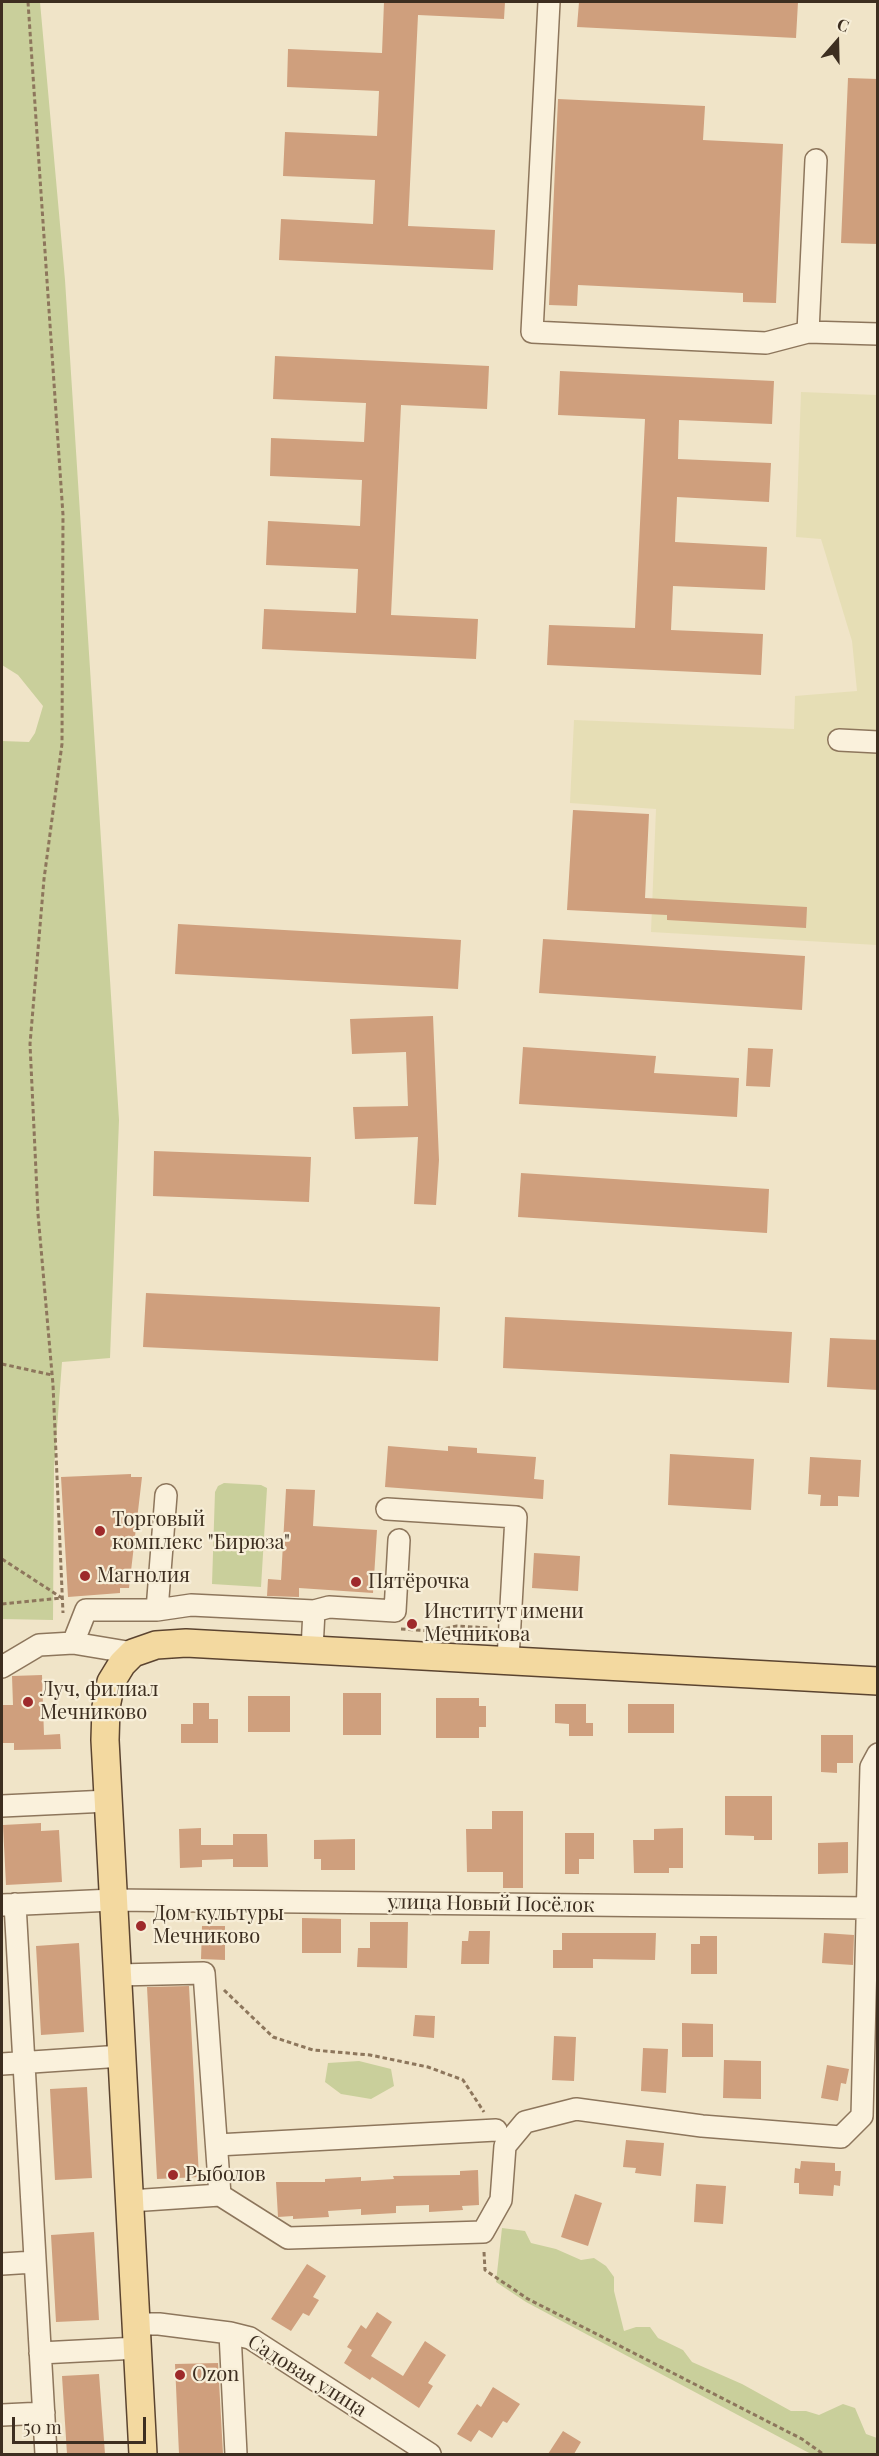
<!DOCTYPE html>
<html>
<head>
<meta charset="utf-8">
<style>
  body { margin:0 }
  #map { position:relative; width:879px; height:2456px; overflow:hidden; background:#f0e4c8; font-family:"Playfair Display",serif }
  canvas { display:block }
  .frame { position:absolute; inset:0; border:3px solid #3d2e20; pointer-events:none }
  .north { position:absolute; left:807px; top:12px; width:60px; height:60px; -webkit-text-stroke:4px #f7eed8; paint-order:stroke; rotate:20deg; font-size:16px; font-weight:700; line-height:24px; text-align:center; color:#3d2e20 }
  .north::after { content:''; display:block; margin:auto; width:21px; height:27px; background:#3d2e20; clip-path:polygon(50% 0,100% 100%,50% 72%,0 100%) }
  .scale { position:absolute; left:12px; top:2417px; width:134px; height:27px; box-sizing:border-box; border:3px solid #3d2e20; border-top:0; padding-left:8px; font-size:18px; line-height:21px; white-space:nowrap; color:#3d2e20; -webkit-text-stroke:4px #f7eed8; paint-order:stroke }
</style>
</head>
<body>
<div id="map">
<canvas width="879" height="2456"></canvas>
<div class="frame"></div>
<div class="north">С</div>
<div class="scale">50 m</div>
</div>
<script>
const context = document.querySelector('canvas').getContext('2d');
context.lineJoin = 'round';
function fill(path, color) { context.fillStyle = color; context.fill(path, 'evenodd'); }
const toPath = rows => new Path2D(rows.map(r => 'M' + r).join(''));
function strokePath(path, color, width, dash) { context.strokeStyle = color; context.lineWidth = width; context.lineCap = dash ? 'butt' : 'round'; context.setLineDash(dash || []); context.stroke(path); }
function drawText(font, color, halo, rows, align = 'center') {
  context.font = font + ' "Playfair Display",serif'; context.lineWidth = 4.5; context.setLineDash([]); context.textBaseline = 'middle'; context.strokeStyle = halo; context.fillStyle = color; for (const [text, x, y, turn = 0] of rows) {
    context.save(); context.translate(x, y); context.rotate((+turn || 0) * Math.PI / 180); context.textAlign = isNaN(turn) ? turn : align; if (halo) context.strokeText(text, 0, 0); context.fillText(text, 0, 0); context.restore();
  }
}
const farmland = toPath([
  [801,392,877,395,877,945,651,932,656,809,570,803,574,720,794,729,795,696,857,691,852,641,821,539,796,537]
]);
const green = toPath([
  [2,2,40,2,65,280,119,1120,110,1358,62,1362,54,1468,53,1620,2,1619,2,741,29,742,35,733,43,706,18,675,2,665],
  [224,1483,261,1485,267,1488,261,1587,212,1584,215,1492,218,1486],
  [359,2061,391,2069,394,2086,371,2099,341,2094,325,2082,328,2063],
  [502,2228,525,2231,531,2243,556,2249,581,2260,594,2258,606,2266,614,2277,614,2291,624,2331,636,2327,650,2327,658,2338,683,2350,692,2362,742,2384,791,2411,806,2411,819,2415,843,2404,855,2408,866,2434,877,2438,877,2454,811,2454,526,2302,496,2282]
]);
const building = toPath([
  [384,2,505,2,504,19,418,15,408,226,495,230,493,270,279,260,281,219,373,224,375,180,283,176,285,132,377,136,379,91,287,87,288,49,382,53],
  [579,2,798,2,796,38,577,27],
  [848,78,878,79,878,244,841,243],
  [558,99,705,106,703,140,783,144,776,303,743,302,743,293,578,285,577,306,549,305],
  [275,356,489,366,487,409,401,405,391,615,478,619,476,659,262,649,264,609,356,613,358,569,266,565,268,521,360,526,362,480,270,476,271,438,364,442,366,403,273,399],
  [560,371,774,381,772,424,679,420,678,459,771,463,769,502,677,497,675,542,767,547,765,590,673,586,671,630,763,634,761,675,547,665,549,625,635,628,645,419,558,415],
  [573,810,649,814,645,898,807,907,806,928,667,920,667,915,567,910],
  [178,924,461,940,458,989,175,974],
  [543,939,805,956,802,1010,539,993],
  [433,1016,439,1160,436,1205,414,1204,418,1137,355,1139,353,1107,408,1106,406,1052,352,1054,350,1019],
  [523,1047,656,1056,654,1073,739,1078,737,1117,519,1104],
  [748,1048,773,1049,770,1087,746,1086],
  [154,1151,311,1157,309,1202,153,1196],
  [521,1173,769,1189,767,1233,518,1217],
  [146,1293,440,1307,438,1361,143,1347],
  [505,1317,792,1332,789,1383,503,1368],
  [830,1338,878,1340,878,1390,827,1387],
  [388,1446,448,1451,448,1446,477,1448,477,1453,536,1457,534,1479,544,1480,543,1499,385,1487],
  [670,1454,754,1459,751,1510,668,1505],
  [810,1457,861,1460,859,1497,838,1496,838,1506,820,1506,821,1495,808,1494],
  [131,1474,131,1477,142,1477,129,1588,120,1588,120,1593,68,1597,61,1477],
  [286,1489,315,1490,313,1526,377,1530,373,1593,299,1588,299,1597,267,1596,268,1579,281,1580],
  [534,1553,580,1556,578,1591,532,1588],
  [42,1675,44,1735,60,1734,61,1749,14,1750,14,1743,2,1743,2,1705,13,1705,12,1676],
  [343,1693,381,1693,381,1735,343,1735],
  [248,1696,290,1696,290,1732,248,1732],
  [436,1698,479,1698,479,1706,486,1706,486,1727,479,1727,479,1738,436,1738],
  [193,1703,209,1703,209,1719,218,1719,218,1743,181,1743,181,1724,193,1724],
  [555,1704,586,1704,586,1723,593,1723,593,1736,569,1736,569,1724,555,1723],
  [628,1704,674,1704,674,1733,628,1733],
  [821,1735,853,1735,853,1763,837,1763,837,1773,821,1772],
  [725,1796,772,1796,772,1840,754,1840,754,1836,725,1835],
  [492,1811,523,1811,523,1888,503,1888,503,1872,467,1872,466,1829,492,1829],
  [41,1823,41,1831,59,1830,62,1882,6,1885,3,1825],
  [201,1828,201,1845,233,1845,233,1834,267,1834,268,1867,233,1867,233,1859,202,1860,202,1867,180,1868,179,1829],
  [683,1828,683,1868,669,1868,669,1873,634,1873,633,1840,654,1840,654,1829],
  [565,1833,594,1833,594,1859,579,1859,579,1874,565,1874],
  [355,1839,355,1870,321,1870,321,1859,314,1859,314,1840],
  [848,1842,848,1873,818,1874,818,1843],
  [302,1918,341,1919,341,1953,302,1953],
  [370,1922,408,1922,407,1968,357,1967,358,1948,370,1948],
  [202,1926,225,1926,225,1960,201,1959],
  [469,1931,490,1931,489,1964,461,1964,462,1941,468,1941],
  [562,1933,656,1933,655,1960,593,1959,593,1968,553,1968,553,1950,562,1950],
  [824,1933,854,1935,853,1965,822,1963],
  [700,1936,717,1936,717,1974,691,1974,691,1944,700,1944],
  [79,1943,84,2032,41,2035,36,1946],
  [189,1986,199,2177,157,2179,147,1987],
  [415,2015,435,2016,434,2038,413,2036],
  [682,2023,713,2024,713,2057,682,2057],
  [554,2036,576,2037,574,2081,552,2080],
  [643,2048,668,2049,666,2093,641,2091],
  [724,2060,761,2061,761,2099,723,2098],
  [827,2065,849,2069,846,2084,841,2083,838,2101,821,2098],
  [87,2087,92,2178,55,2180,50,2089],
  [626,2140,664,2143,661,2176,635,2173,636,2168,623,2167],
  [801,2161,835,2163,835,2171,841,2171,840,2186,834,2185,833,2196,799,2194,799,2183,794,2183,795,2168,800,2169],
  [478,2170,479,2205,462,2206,463,2210,429,2212,429,2205,396,2206,396,2213,361,2215,361,2209,328,2211,329,2217,293,2219,293,2216,278,2217,276,2182,325,2182,325,2179,361,2177,361,2181,394,2179,393,2176,460,2175,460,2171],
  [696,2184,726,2186,723,2224,694,2222],
  [575,2194,602,2203,588,2246,561,2237],
  [94,2232,99,2320,56,2322,51,2235],
  [307,2264,326,2276,313,2297,319,2300,309,2316,303,2313,291,2331,271,2319],
  [377,2312,392,2322,371,2356,403,2376,425,2341,446,2355,428,2383,433,2386,419,2408,372,2377,370,2380,344,2363,352,2350,347,2347,361,2325,366,2329],
  [218,2363,223,2454,179,2454,175,2364],
  [99,2374,105,2454,67,2454,62,2376],
  [493,2387,520,2404,507,2423,503,2421,492,2438,479,2430,471,2442,457,2434,477,2404,481,2407],
  [563,2431,581,2442,574,2454,548,2454]
]);
const path = toPath([
  [28,2,63,515,62,744,44,879,30,1044,38,1214,53,1385,63,1613],
  [2,1364,52,1375],
  [2,1559,62,1598],
  [2,1604,62,1598],
  [401,1629,433,1631,457,1626,490,1628],
  [224,1990,273,2037,313,2050,370,2055,428,2067,463,2080,484,2112],
  [484,2252,485,2270,528,2299,802,2439,823,2454]
]);
const minor = toPath([
  [549,2,532,332,766,343,808,332],
  [816,160,808,332,878,334],
  [839,740,878,742],
  [387,1509,516,1517,508,1659],
  [157,1610,166,1495],
  [314,1611,329,1607,395,1611,399,1540],
  [73,1643,86,1610,157,1610,191,1605,314,1611,312,1649],
  [2,1667,39,1645,73,1643,133,1653],
  [2,1806,108,1801],
  [15,1904,46,2454],
  [2,1905,113,1900,869,1908],
  [118,1975,204,1973,220,2195,130,2201],
  [2,2064,122,2056],
  [217,2145,496,2130],
  [220,2195,288,2238,483,2232,501,2200,505,2146,525,2122,576,2109,702,2126,841,2137,862,2116,871,1767,878,1754],
  [2,2264,34,2262],
  [137,2324,159,2324,230,2333,250,2338,430,2454],
  [230,2333,236,2454],
  [40,2353,138,2348],
  [2,2415,44,2413]
]);
const major = toPath([
  [143,2454,105,1740,106,1707,111,1682,122,1664,133,1653,156,1645,186,1643,878,1681]
]);
const markers = [
  [100,1531,6,"#9e2a2b"],
  [85,1576,6,"#9e2a2b"],
  [356,1582,6,"#9e2a2b"],
  [412,1624,6,"#9e2a2b"],
  [28,1702,6,"#9e2a2b"],
  [141,1926,6,"#9e2a2b"],
  [173,2175,6,"#9e2a2b"],
  [180,2375,6,"#9e2a2b"]
];
const poiNames = [
  ["Торговый",112,1520],
  ["комплекс \"Бирюза\"",112,1543],
  ["Магнолия",97,1576],
  ["Пятёрочка",368,1582],
  ["Институт имени",424,1612],
  ["Мечникова",424,1635],
  ["Луч, филиал",40,1690],
  ["Мечниково",40,1713],
  ["Дом культуры",153,1914],
  ["Мечниково",153,1937],
  ["Рыболов",185,2175],
  ["Ozon",192,2375]
];
const streetNames = [
  ["улица Новый Посёлок",491,1904,1],
  ["Садовая улица",307,2376,32]
];
fill(farmland, '#e6deb5');
fill(green, '#c9cf9b');
fill(building, '#cf9f7d');
strokePath(minor, '#8d765c', 24);
strokePath(major, '#5b4430', 30);
strokePath(path, '#8d765c', 3, [4.5, 3]);
strokePath(minor, '#faf1dc', 21);
strokePath(major, '#f3d9a0', 27);
for (const [x, y, r, color] of markers) { const dot = new Path2D(); dot.arc(x, y, r, 0, 2 * Math.PI); context.fillStyle = color; context.fill(dot); strokePath(dot, '#f7eed8', 2); }
drawText('20px', '#3d2e20', '#f7eed8', poiNames, 'left');
drawText('20px', '#3d2e20', '#f7eed8', streetNames);
</script>
</body>
</html>
